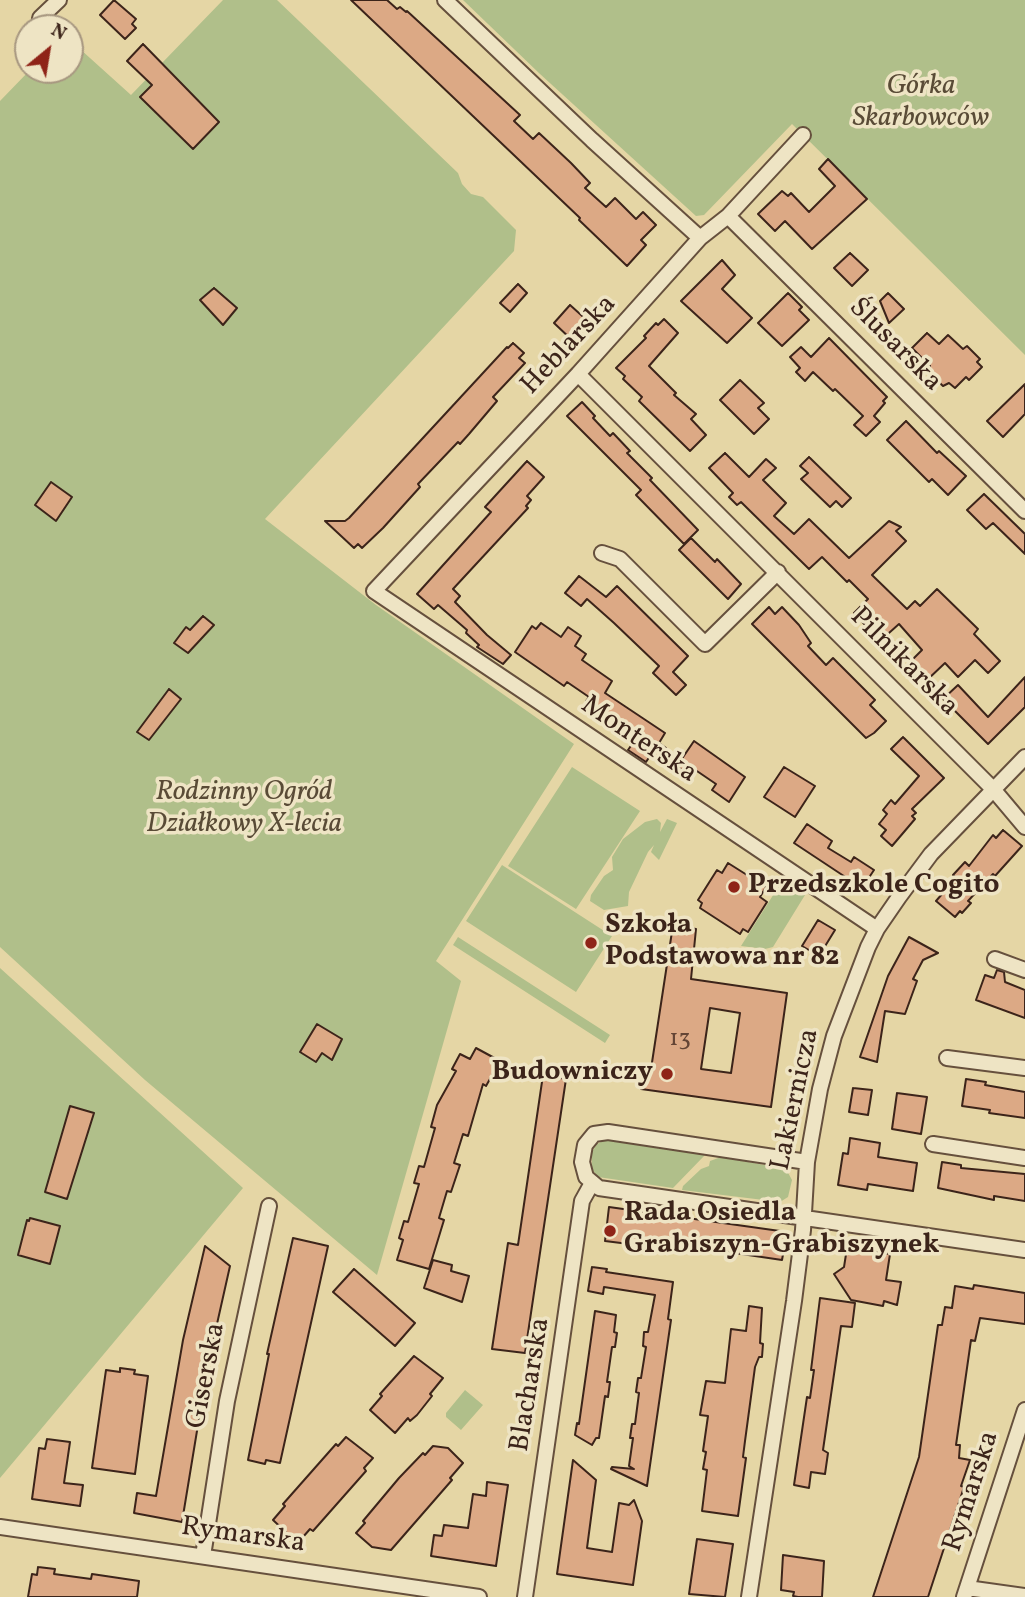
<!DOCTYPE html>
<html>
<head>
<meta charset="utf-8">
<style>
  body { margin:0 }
  #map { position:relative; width:1025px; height:1597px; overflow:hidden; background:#e5d6a5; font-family:Vollkorn,serif }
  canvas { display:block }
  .north { position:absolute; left:14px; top:14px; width:70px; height:70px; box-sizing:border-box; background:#eee4c4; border:2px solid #a79780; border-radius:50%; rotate:30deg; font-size:19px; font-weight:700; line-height:28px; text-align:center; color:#3c241a }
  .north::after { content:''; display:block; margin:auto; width:24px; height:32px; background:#8f2418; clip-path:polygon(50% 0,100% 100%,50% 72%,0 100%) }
</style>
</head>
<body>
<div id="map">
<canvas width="1025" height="1597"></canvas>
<div class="north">N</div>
</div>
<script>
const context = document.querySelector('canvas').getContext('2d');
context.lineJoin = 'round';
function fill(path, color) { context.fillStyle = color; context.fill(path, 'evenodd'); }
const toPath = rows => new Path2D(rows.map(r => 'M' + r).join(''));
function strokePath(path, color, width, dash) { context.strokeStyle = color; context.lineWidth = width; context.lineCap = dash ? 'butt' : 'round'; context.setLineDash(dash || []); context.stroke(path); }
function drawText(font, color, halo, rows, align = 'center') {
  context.font = font + ' Vollkorn,serif'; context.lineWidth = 7; context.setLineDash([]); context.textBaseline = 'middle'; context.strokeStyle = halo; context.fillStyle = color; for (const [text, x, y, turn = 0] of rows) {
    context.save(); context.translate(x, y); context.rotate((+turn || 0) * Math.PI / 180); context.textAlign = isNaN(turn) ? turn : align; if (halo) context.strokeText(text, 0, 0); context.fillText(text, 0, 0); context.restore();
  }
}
const green = toPath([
  [223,0,277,0,458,173,462,184,471,194,483,197,516,230,514,251,265,519,376,605,574,744,436,961,461,981,377,1275,145,1080,0,947,0,101,30,70,70,70,70,40,131,95],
  [463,0,1025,0,1025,355,792,124,704,215,696,216,540,74],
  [572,767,640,811,576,909,508,866],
  [657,819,661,823,660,832,667,819,677,823,659,860,651,852,654,845,648,852,629,892,628,906,604,910,590,901,591,895,604,876,613,870,612,857,623,839,645,822],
  [502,865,612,936,576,992,466,921],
  [782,881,805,895,773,947,765,949,741,946],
  [458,937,610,1035,605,1043,453,945],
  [0,968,243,1188,0,1478],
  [616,1140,617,1142,705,1155,673,1188,598,1177,592,1169,592,1152,597,1144,603,1141],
  [721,1157,786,1169,792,1180,788,1197,780,1202,682,1190,683,1186,701,1169,709,1166,710,1161],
  [465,1390,483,1405,461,1430,446,1417,446,1413]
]);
const building = toPath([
  [114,0,136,19,132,24,136,28,125,39,100,15,114,0],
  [351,0,387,0,397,9,400,7,406,12,407,11,520,115,514,121,533,139,539,133,571,163,590,183,585,188,606,207,615,198,636,219,643,212,656,225,641,240,646,245,627,266,579,220,580,218,351,0],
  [143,44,219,122,193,149,140,97,152,85,127,61,143,44],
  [828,159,867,199,812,249,785,221,775,231,758,214,782,191,788,196,791,193,809,212,835,186,819,169,828,159],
  [850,253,868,270,852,286,834,268,850,253],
  [722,260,735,275,722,289,752,318,727,343,681,301,722,260],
  [518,284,527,293,510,312,500,303,518,284],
  [214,288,237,308,223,325,200,300,214,288],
  [788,293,802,307,799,310,809,320,782,346,758,323,788,293],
  [888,293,904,309,889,323,880,301,888,293],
  [570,305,590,323,573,341,554,323,570,305],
  [664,319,678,333,649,366,676,393,674,395,696,414,691,419,706,435,690,451,639,401,642,397,623,379,625,376,616,368,646,338,644,336,656,323,658,325,664,319],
  [927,333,939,344,948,335,963,349,967,346,980,359,977,362,982,367,969,380,966,377,955,388,949,383,943,386,926,370,930,366,912,348,927,333],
  [829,338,887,397,883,401,885,403,874,416,880,422,866,436,854,425,863,416,835,389,833,391,813,372,805,381,796,372,800,368,790,357,801,347,811,357,829,338],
  [513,343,524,353,519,358,525,363,493,397,497,401,469,434,460,444,458,442,418,484,420,487,383,528,362,548,358,544,354,548,325,521,345,521,349,518,507,347,508,348,513,343],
  [740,380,764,403,758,408,769,419,754,434,720,400,740,380],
  [1025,384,1025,414,1003,437,987,421,1025,384],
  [582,402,595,416,593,418,610,436,613,433,630,451,627,453,652,478,650,480,698,530,684,544,636,495,641,490,567,416,582,402],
  [906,421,937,453,939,451,966,476,948,495,932,479,929,482,887,440,906,421],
  [725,453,749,477,766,459,776,468,763,480,786,503,774,516,794,534,809,519,849,558,889,521,901,527,896,531,906,541,872,575,907,609,915,601,920,606,937,589,978,629,974,634,1000,661,988,673,975,660,958,677,945,663,926,681,909,663,922,650,899,624,880,641,854,613,868,599,849,580,847,582,822,557,809,569,741,502,737,505,729,497,733,493,709,468,725,453],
  [809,457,851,498,842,507,836,501,830,507,801,479,808,473,800,466,809,457],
  [527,461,544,477,527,496,531,500,526,506,528,508,453,589,460,596,455,602,487,635,511,655,503,664,477,647,479,645,466,633,467,630,438,605,434,609,417,594,491,512,485,507,527,461],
  [51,482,72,497,56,521,35,505,51,482],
  [984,494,1025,534,1025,554,993,523,986,529,967,510,984,494],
  [691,538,715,562,717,559,741,584,728,599,679,550,691,538],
  [579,576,606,597,617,586,688,656,673,672,686,685,676,695,653,673,659,666,614,623,587,599,581,606,565,593,579,576],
  [769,607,775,614,782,607,799,625,811,643,808,646,826,665,833,658,875,700,870,705,886,721,874,733,866,738,752,624,769,607],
  [203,616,214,625,188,653,174,643,186,627,190,630,203,616],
  [541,623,561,637,568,627,581,636,575,646,586,654,582,660,612,681,605,693,665,733,659,743,666,748,657,761,650,756,646,762,628,750,635,740,605,720,608,716,586,701,589,697,567,682,564,686,515,652,532,626,536,629,541,623],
  [1025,677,1025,707,988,744,943,699,958,685,988,717,1025,677],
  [169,689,181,699,149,740,137,732,169,689],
  [903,737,944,778,912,809,916,813,912,816,915,819,892,846,881,836,886,830,879,824,887,814,883,810,891,800,895,804,919,776,891,749,903,737],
  [694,741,745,777,729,802,712,790,716,784,691,767,687,774,677,766,694,741],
  [784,767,815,786,795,817,764,797,784,767],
  [807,824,832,841,828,848,851,862,854,857,874,870,862,888,794,843,807,824],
  [1003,830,1022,846,995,876,993,874,968,901,971,903,962,913,960,911,955,917,936,901,956,878,953,875,965,862,969,866,993,835,996,838,1003,830],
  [728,863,766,887,760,897,767,902,748,932,743,929,740,934,700,908,702,903,698,900,717,870,722,873,728,863],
  [818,920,835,930,819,956,802,946,818,920],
  [673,925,696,929,691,979,787,993,771,1107,641,1089,644,1069,651,1069,673,925],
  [710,1008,740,1013,731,1073,701,1069,710,1008],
  [909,937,938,953,923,960,913,979,917,981,905,1014,885,1011,877,1062,860,1057,888,976,909,937],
  [997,970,1004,972,1005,982,1025,990,1025,1018,976,1000,985,975,994,978,997,970],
  [317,1024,342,1039,332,1060,322,1053,316,1062,300,1052,317,1024],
  [476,1048,500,1061,486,1086,483,1084,468,1136,463,1134,454,1163,460,1165,451,1192,447,1191,439,1218,444,1220,429,1269,397,1260,403,1240,399,1238,404,1221,408,1222,419,1184,414,1183,419,1166,424,1167,435,1128,431,1127,437,1105,456,1071,452,1069,460,1054,470,1059,476,1048],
  [543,1075,566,1079,525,1353,492,1349,508,1243,518,1245,543,1075],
  [966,1079,986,1082,985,1085,1025,1092,1025,1118,989,1113,990,1110,962,1106,966,1079],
  [853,1088,872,1090,868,1115,849,1112,853,1088],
  [897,1093,927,1097,921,1134,892,1129,897,1093],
  [70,1106,94,1113,67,1199,45,1192,70,1106],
  [850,1138,880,1143,878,1157,917,1163,913,1191,868,1184,867,1190,838,1185,843,1153,848,1154,850,1138],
  [942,1162,961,1165,961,1168,1025,1174,1025,1201,994,1196,994,1200,938,1188,942,1162],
  [609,1207,787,1232,782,1260,694,1247,693,1252,605,1241,609,1207],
  [30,1218,60,1226,50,1264,18,1255,27,1220,29,1221,30,1218],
  [293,1238,328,1246,280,1463,266,1460,265,1464,248,1460,269,1354,267,1354,293,1238],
  [205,1246,230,1266,208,1364,182,1522,134,1513,137,1493,156,1496,183,1340,205,1246],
  [847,1248,890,1254,886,1280,901,1282,897,1305,884,1301,883,1306,851,1300,834,1274,844,1267,847,1248],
  [433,1260,452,1265,451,1271,469,1276,462,1302,424,1288,433,1260],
  [592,1267,607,1269,606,1272,673,1282,668,1319,671,1320,647,1486,611,1469,612,1467,634,1469,629,1466,633,1438,630,1438,632,1424,635,1424,639,1393,636,1392,638,1378,641,1378,646,1347,643,1346,644,1332,648,1332,655,1295,604,1287,603,1294,588,1291,592,1267],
  [354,1269,415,1323,395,1346,333,1292,354,1269],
  [974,1285,1025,1293,1025,1324,980,1318,975,1341,971,1340,956,1445,960,1445,959,1458,970,1460,961,1486,964,1487,928,1597,873,1597,919,1457,938,1325,942,1325,945,1307,952,1308,955,1286,973,1289,974,1285],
  [820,1298,855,1303,852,1327,841,1326,823,1450,828,1453,825,1474,811,1472,809,1488,794,1485,807,1397,810,1398,814,1370,811,1370,820,1298],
  [749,1306,762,1308,760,1343,763,1344,762,1357,759,1357,755,1367,745,1441,743,1457,746,1458,738,1516,702,1511,707,1470,703,1469,706,1452,703,1451,708,1416,700,1415,706,1381,725,1383,731,1329,746,1331,749,1306],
  [595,1311,616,1315,614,1332,617,1333,615,1347,612,1347,607,1382,610,1382,608,1397,605,1396,599,1438,596,1438,592,1445,575,1435,577,1423,579,1424,595,1311],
  [414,1356,443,1378,430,1394,432,1396,417,1415,410,1421,408,1418,395,1433,370,1410,382,1396,380,1394,414,1356],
  [120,1368,135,1370,134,1374,148,1376,135,1474,92,1468,106,1370,120,1372,120,1368],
  [346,1437,373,1458,364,1468,366,1471,313,1531,310,1529,303,1537,289,1535,273,1520,285,1506,283,1504,336,1444,338,1446,346,1437],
  [47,1439,70,1442,64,1483,83,1485,80,1506,32,1499,39,1448,45,1449,47,1439],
  [433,1446,448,1448,463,1463,450,1478,452,1480,391,1550,372,1547,356,1533,365,1523,363,1521,399,1478,423,1453,425,1455,433,1446],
  [573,1460,596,1480,587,1548,612,1552,619,1503,629,1505,634,1500,642,1521,633,1585,557,1574,573,1460],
  [487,1482,508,1485,496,1566,431,1556,434,1535,442,1536,444,1525,468,1528,473,1494,486,1496,487,1482],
  [697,1539,733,1544,725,1597,689,1594,697,1539],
  [783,1555,824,1561,822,1597,798,1597,793,1596,794,1592,781,1590,783,1555],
  [38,1567,55,1569,54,1574,91,1579,92,1574,139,1581,137,1597,28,1597,32,1574,37,1575,38,1567]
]);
const street = toPath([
  [445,0,592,140,700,238],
  [40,18,59,0],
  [803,135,728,216,700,238,578,374,374,591,877,929],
  [728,216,1025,511],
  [578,374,993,789,1025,827],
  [602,553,620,559,705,644,778,572],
  [995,959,1025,970],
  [947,1058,1025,1068],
  [933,1144,1025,1158],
  [807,1162,608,1132,594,1134,585,1145,582,1162,586,1177,599,1188,1025,1250],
  [0,1527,479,1597],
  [203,1556,227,1401,269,1206],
  [967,1588,1025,1596],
  [525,1597,582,1201,592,1183],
  [749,1597,794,1301,803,1230,807,1162,820,1089,834,1036,868,947,877,929,899,897,931,854,1025,757],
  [964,1597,1025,1410]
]);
const markers = [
  [734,887,7,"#8f2418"],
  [591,943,7,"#8f2418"],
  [667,1074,7,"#8f2418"],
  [610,1231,7,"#8f2418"]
];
const numberNames = [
  ["13",680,1041]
];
const parkNames = [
  ["Górka",921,88],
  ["Skarbowców",921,120],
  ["Rodzinny Ogród",244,794],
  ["Działkowy X-lecia",244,826]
];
const streetNames = [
  ["Heblarska",570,346,-47],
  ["Ślusarska",894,346,45],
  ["Pilnikarska",903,663,45],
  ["Monterska",638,741,34],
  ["Lakiernicza",797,1100,-78],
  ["Giserska",208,1376,-79],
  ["Blacharska",532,1385,-81],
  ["Rymarska",973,1492,-72],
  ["Rymarska",243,1537,8]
];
const poiNames = [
  ["Przedszkole Cogito",748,887],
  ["Szkoła",605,927],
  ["Podstawowa nr 82",605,959],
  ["Budowniczy",653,1074,"right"],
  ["Rada Osiedla",624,1215],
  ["Grabiszyn-Grabiszynek",624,1247]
];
fill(green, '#b0bf8a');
fill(building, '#dca985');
strokePath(building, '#3c241a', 2);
strokePath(street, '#66503d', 18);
strokePath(street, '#eee4c4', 14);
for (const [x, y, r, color] of markers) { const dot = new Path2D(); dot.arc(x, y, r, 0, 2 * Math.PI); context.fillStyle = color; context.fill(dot); strokePath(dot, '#eee4c4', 2.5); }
drawText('24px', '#644535', null, numberNames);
drawText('italic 28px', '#594b36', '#eee4c4', parkNames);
drawText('28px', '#3c241a', '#eee4c4', streetNames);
drawText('bold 28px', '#3c241a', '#eee4c4', poiNames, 'left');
</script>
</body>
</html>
